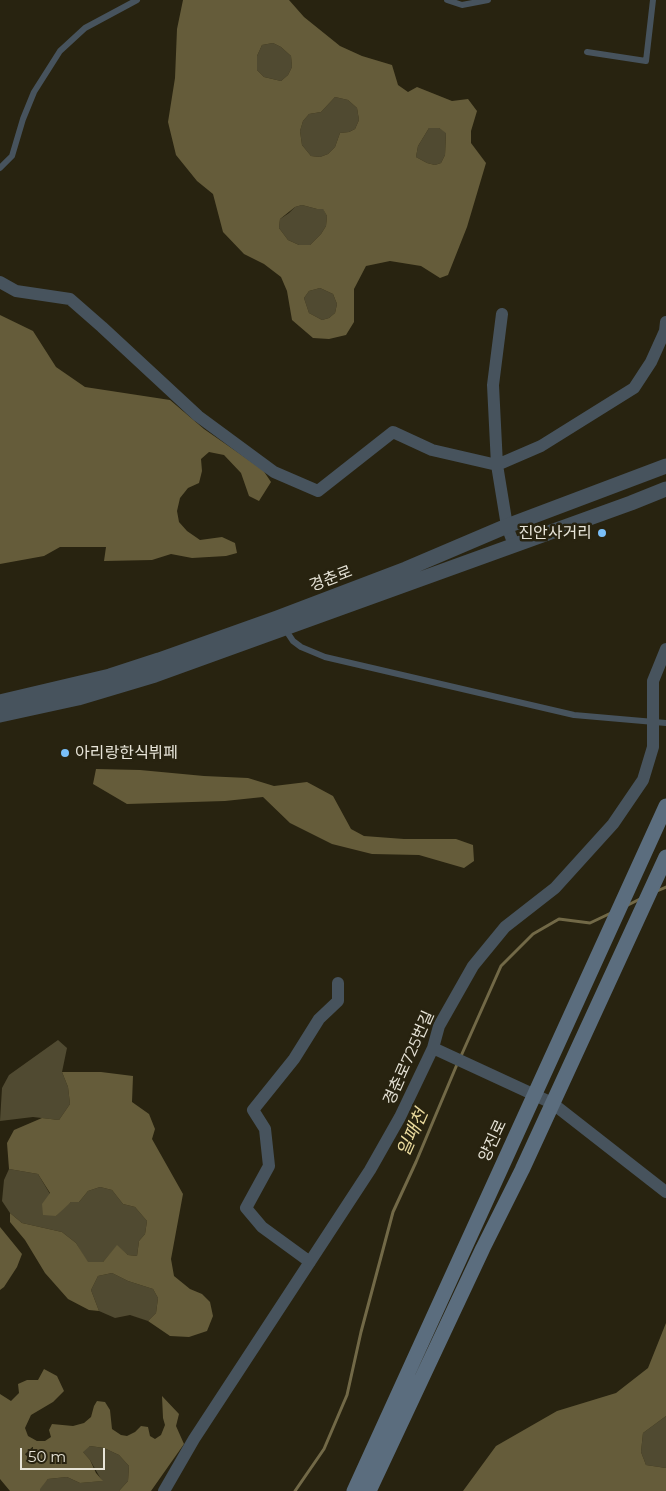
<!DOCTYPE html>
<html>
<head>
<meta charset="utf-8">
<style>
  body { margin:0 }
  #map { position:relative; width:666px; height:1491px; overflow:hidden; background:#282310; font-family:Montserrat,sans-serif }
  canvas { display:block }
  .scale { position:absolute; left:20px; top:1448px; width:85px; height:22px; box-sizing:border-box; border:2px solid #e7e4d8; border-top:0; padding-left:6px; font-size:15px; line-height:18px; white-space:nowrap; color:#e7e4d8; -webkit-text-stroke:4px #282310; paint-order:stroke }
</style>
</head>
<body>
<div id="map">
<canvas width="666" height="1491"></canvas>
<div class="scale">50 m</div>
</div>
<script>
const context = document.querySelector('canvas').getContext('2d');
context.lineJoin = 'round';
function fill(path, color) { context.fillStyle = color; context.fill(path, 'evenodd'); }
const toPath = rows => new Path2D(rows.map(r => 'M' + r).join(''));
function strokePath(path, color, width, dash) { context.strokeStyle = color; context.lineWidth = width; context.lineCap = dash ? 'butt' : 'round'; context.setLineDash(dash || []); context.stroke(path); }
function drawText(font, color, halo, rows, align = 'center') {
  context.font = font + ' Montserrat,"Noto Sans KR",sans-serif'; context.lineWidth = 5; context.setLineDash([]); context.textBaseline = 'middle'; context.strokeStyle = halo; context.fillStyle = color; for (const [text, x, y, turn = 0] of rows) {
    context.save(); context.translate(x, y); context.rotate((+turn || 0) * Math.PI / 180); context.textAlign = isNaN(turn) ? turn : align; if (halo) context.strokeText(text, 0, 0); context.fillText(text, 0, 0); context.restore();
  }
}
const green = toPath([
  [273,43,281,47,291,56,292,67,288,75,281,81,264,77,257,70,257,56,262,45],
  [335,97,348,100,357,108,359,120,355,129,349,132,340,133,335,147,328,154,320,157,311,156,302,145,300,131,303,121,309,114,321,112],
  [429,128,439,128,446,132,445,155,441,163,435,165,427,163,416,157,418,146],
  [302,205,317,209,323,208,327,216,326,226,321,234,310,245,299,245,288,240,279,228,280,219,289,213,295,207],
  [320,288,333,294,337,304,335,313,329,318,322,320,309,313,304,298,309,291],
  [58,1040,67,1048,62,1072,68,1087,70,1104,59,1120,33,1117,0,1121,2,1088,9,1075],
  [9,1169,38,1174,50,1194,56,1216,64,1207,71,1202,79,1202,88,1191,100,1187,112,1190,123,1204,135,1207,147,1221,145,1234,139,1241,137,1256,128,1255,117,1246,103,1262,87,1262,76,1243,62,1232,22,1223,10,1213,2,1201,4,1180],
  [112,1273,128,1281,153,1289,158,1298,156,1313,148,1321,130,1315,115,1318,99,1311,91,1290,98,1276],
  [666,1416,666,1468,646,1465,641,1452,643,1433],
  [90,1446,104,1448,119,1455,129,1466,128,1481,119,1491,40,1491,39,1489,48,1479,67,1477,80,1483,102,1481,90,1460,82,1451]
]);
const forest = toPath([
  [183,0,289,0,304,17,340,46,362,56,392,65,398,85,408,92,417,87,452,101,468,99,477,111,471,131,471,143,486,163,467,227,448,275,440,278,421,266,390,261,366,266,354,289,354,322,346,335,329,339,313,338,292,320,287,291,281,277,264,264,244,254,223,232,213,194,197,181,176,155,168,122,175,78,177,29],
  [273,43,281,47,291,56,292,67,288,75,281,81,264,77,257,70,257,56,262,45],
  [335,97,348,100,357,108,359,120,355,129,349,132,340,133,335,147,328,154,320,157,311,156,302,145,300,131,303,121,309,114,321,112],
  [439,128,446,133,445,155,441,163,435,165,427,163,416,157,418,146,429,128],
  [302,205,317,209,323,209,327,216,326,226,321,234,310,245,299,245,288,240,279,228,280,219,295,207],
  [320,288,333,294,337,304,335,313,329,318,322,320,309,313,304,298,309,291],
  [0,315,33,331,56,367,85,387,170,400,204,429,263,470,271,482,259,501,249,496,241,473,224,455,209,452,201,459,202,471,199,483,188,488,180,498,177,511,179,522,187,531,200,540,222,537,235,543,237,553,226,556,192,558,171,554,152,560,104,561,106,547,60,547,44,556,0,564],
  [96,769,140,770,204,776,248,778,274,786,307,782,333,796,351,829,364,836,404,839,456,839,473,845,474,861,464,868,419,855,372,854,332,844,290,823,263,797,225,801,127,804,93,784],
  [62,1072,101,1072,133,1076,132,1102,149,1114,155,1129,152,1139,183,1194,171,1259,174,1276,190,1289,202,1294,210,1302,213,1316,207,1331,189,1337,170,1336,148,1321,156,1313,158,1298,153,1289,128,1281,112,1273,98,1276,91,1290,99,1311,89,1310,68,1299,45,1273,25,1240,10,1222,10,1213,22,1223,62,1232,76,1243,88,1262,103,1262,117,1245,128,1255,137,1256,139,1241,145,1234,147,1221,135,1207,123,1204,112,1190,100,1187,88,1191,79,1202,71,1202,56,1216,43,1215,42,1204,50,1193,38,1174,9,1169,7,1143,14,1130,42,1118,59,1120,70,1104,68,1087],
  [0,1227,22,1254,17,1267,4,1287,0,1290],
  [666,1323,666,1416,643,1433,641,1452,646,1465,666,1468,666,1491,463,1491,496,1446,557,1411,616,1393,648,1368],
  [44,1369,57,1376,64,1391,53,1402,31,1415,25,1428,28,1436,37,1441,45,1441,51,1437,49,1430,52,1424,73,1426,84,1423,91,1417,94,1406,97,1401,105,1402,110,1410,112,1429,121,1435,127,1436,135,1432,141,1426,148,1427,150,1436,155,1439,161,1435,165,1425,163,1418,162,1396,179,1414,176,1426,184,1444,151,1491,119,1491,128,1481,129,1466,119,1455,104,1448,90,1446,83,1452,90,1460,96,1473,103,1481,80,1483,67,1477,48,1479,40,1489,40,1491,10,1491,0,1479,0,1394,11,1401,19,1393,18,1384,27,1380,38,1380]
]);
const stream = toPath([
  [657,891,666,887],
  [626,906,640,899],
  [461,1056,501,966,533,934,559,919,590,923,611,913],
  [295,1491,324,1449,347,1395,361,1332,393,1212,416,1162,458,1062]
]);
const service = toPath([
  [447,0,462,5,488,0],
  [587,52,646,61,653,0],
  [0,168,12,156,23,119,34,92,60,51,85,28,137,0],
  [285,629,293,641,301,647,325,657,574,715,666,723]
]);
const minor = toPath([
  [0,282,16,291,70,299,102,327,198,416,274,472,318,491,393,432,432,450,497,465,541,446,634,388,651,362,665,331,666,322],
  [502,314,493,385,497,465,507,526,514,545],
  [433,1048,552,1103,666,1192],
  [310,1262,262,1227,246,1208,269,1166,265,1129,253,1110,294,1059,319,1019,338,1001,338,983],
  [164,1491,194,1439,370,1170,400,1117,433,1048,439,1026,473,966,505,927,555,888,613,824,643,780,653,747,653,681,666,649]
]);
const tertiary = toPath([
  [0,702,110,676,159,660,277,618,406,569,507,526,666,466],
  [0,715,78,698,155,675,631,503,666,489]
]);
const secondary = toPath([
  [354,1491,666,806],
  [369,1491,483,1248,522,1170,666,857]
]);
const markers = [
  [602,533,5,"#7abff8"],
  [65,753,5,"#7abff8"]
];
const poiNames = [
  ["진안사거리",592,533],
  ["아리랑한식뷔페",75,753,"left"]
];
const streetNames = [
  ["경춘로",331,579,-21],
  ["경춘로725번길",409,1058,-66],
  ["양진로",493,1141,-65]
];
const waterNames = [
  ["일패천",413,1133,-66]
];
fill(green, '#504a31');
fill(forest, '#655c3a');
strokePath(stream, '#726947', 3);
strokePath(service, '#47535d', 6);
strokePath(minor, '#47535d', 12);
strokePath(tertiary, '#47535d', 15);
strokePath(secondary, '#5b6d7e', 15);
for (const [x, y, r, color] of markers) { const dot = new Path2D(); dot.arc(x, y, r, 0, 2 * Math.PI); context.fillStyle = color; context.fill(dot); strokePath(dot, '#282310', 2); }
drawText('16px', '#e7e4d8', '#282310', poiNames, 'right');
drawText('16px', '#e7e4d8', '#282310', streetNames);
drawText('italic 18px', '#e9d99c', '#282310', waterNames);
</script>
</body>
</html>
